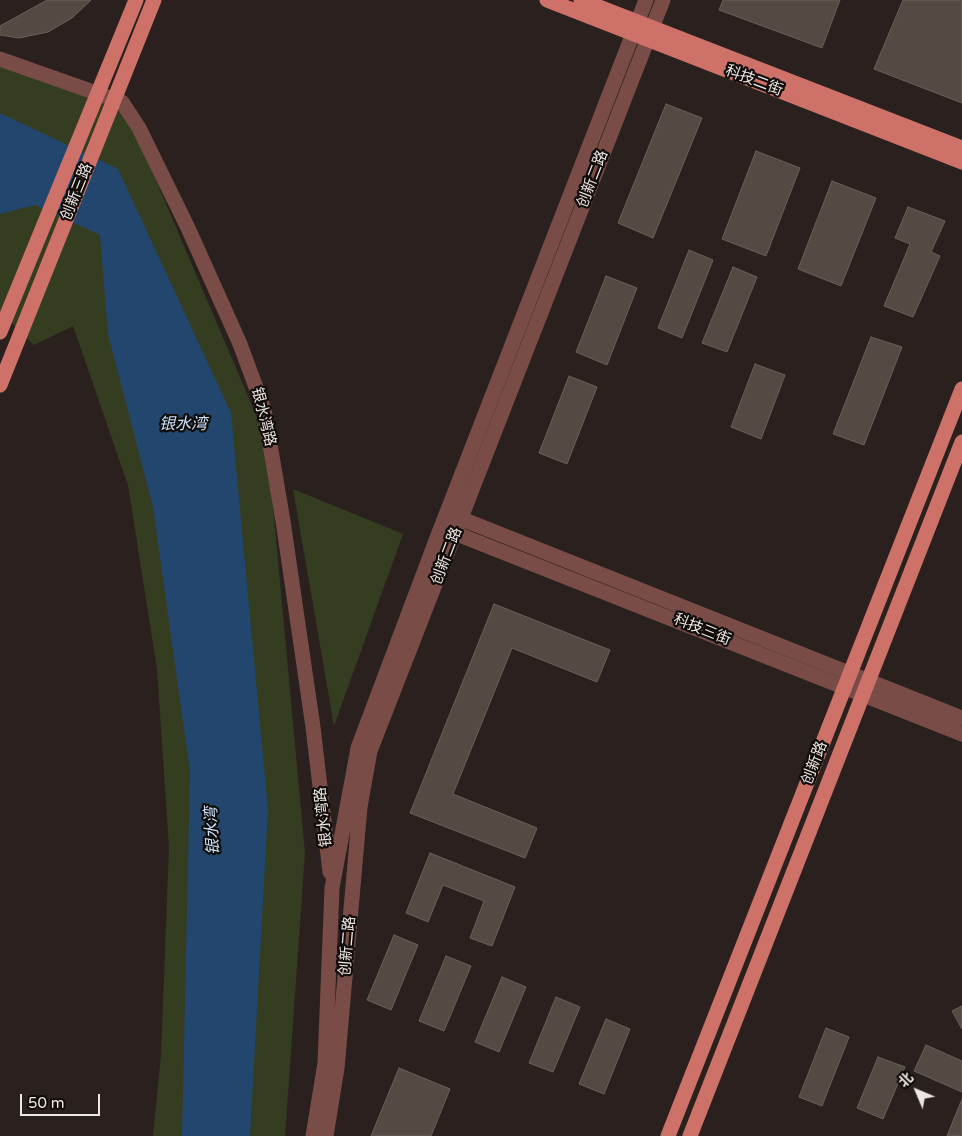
<!DOCTYPE html>
<html>
<head>
<meta charset="utf-8">
<style>
  body { margin:0 }
  #map { position:relative; width:962px; height:1136px; overflow:hidden; background:#2a211e; font-family:"Varela Round","Noto Sans SC",sans-serif }
  canvas { display:block }
  .north { position:absolute; left:892px; top:1066px; width:50px; height:50px; -webkit-text-stroke:4px #100c0a; paint-order:stroke; rotate:315deg; font-size:14px; font-weight:700; line-height:20px; text-align:center; color:#eee7e5 }
  .north::after { content:''; display:block; margin:auto; width:18px; height:22px; background:#eee7e5; clip-path:polygon(50% 0,100% 100%,50% 72%,0 100%) }
  .scale { position:absolute; left:20px; top:1094px; width:80px; height:22px; box-sizing:border-box; border:2px solid #eee7e5; border-top:0; padding-left:6px; font-size:15px; line-height:18px; white-space:nowrap; color:#eee7e5; -webkit-text-stroke:4px #100c0a; paint-order:stroke }
</style>
</head>
<body>
<div id="map">
<canvas width="962" height="1136"></canvas>
<div class="north">北</div>
<div class="scale">50 m</div>
</div>
<script>
const context = document.querySelector('canvas').getContext('2d');
context.lineJoin = 'round';
function fill(path, color) { context.fillStyle = color; context.fill(path, 'evenodd'); }
const toPath = rows => new Path2D(rows.map(r => 'M' + r).join(''));
function strokePath(path, color, width, dash) { context.strokeStyle = color; context.lineWidth = width; context.lineCap = dash ? 'butt' : 'round'; context.setLineDash(dash || []); context.stroke(path); }
function drawText(font, color, halo, rows, align = 'center') {
  context.font = font + ' "Varela Round","Noto Sans SC",sans-serif'; context.lineWidth = 4.5; context.setLineDash([]); context.textBaseline = 'middle'; context.strokeStyle = halo; context.fillStyle = color; for (const [text, x, y, turn = 0] of rows) {
    context.save(); context.translate(x, y); context.rotate((+turn || 0) * Math.PI / 180); context.textAlign = isNaN(turn) ? turn : align; if (halo) context.strokeText(text, 0, 0); context.fillText(text, 0, 0); context.restore();
  }
}
const green = toPath([
  [0,65,112,106,130,119,267,441,305,853,285,1136,153,1136,161,1055,169,847,157,669,128,485,73,326,34,345,0,311],
  [293,489,403,534,334,726]
]);
const water = toPath([
  [0,113,118,169,231,413,268,810,250,1136,182,1136,190,772,153,507,108,334,100,235,35,205,0,214]
]);
const building = toPath([
  [47,0,91,0,72,18,48,32,19,38,0,35,0,26,47,0],
  [723,0,840,0,822,48,719,10,723,0],
  [903,0,962,0,962,103,874,69,903,0],
  [666,104,702,118,653,238,618,223,666,104],
  [756,151,800,168,766,256,722,239,756,151],
  [832,181,876,198,841,286,798,269,832,181],
  [908,207,945,221,931,252,940,256,913,317,884,306,910,244,895,238,908,207],
  [689,250,713,260,682,338,658,328,689,250],
  [733,267,757,277,727,352,702,343,733,267],
  [606,276,637,288,607,365,576,352,606,276],
  [871,337,902,347,864,445,833,434,871,337],
  [755,364,785,375,761,439,731,427,755,364],
  [569,376,597,387,567,464,539,453,569,376],
  [494,604,610,650,597,682,512,648,453,794,537,828,525,858,410,813,494,604],
  [430,853,515,887,492,946,470,938,484,901,443,885,428,922,406,913,430,853],
  [394,935,418,945,391,1010,367,1000,394,935],
  [446,956,471,966,444,1031,419,1021,446,956],
  [502,977,526,987,499,1052,475,1042,502,977],
  [556,997,580,1007,553,1072,529,1063,556,997],
  [962,1006,962,1029,952,1011,962,1006],
  [606,1019,630,1029,604,1094,579,1084,606,1019],
  [826,1028,849,1037,822,1106,799,1097,826,1028],
  [926,1045,962,1061,962,1092,914,1071,926,1045],
  [878,1057,905,1067,883,1119,857,1108,878,1057],
  [399,1068,450,1089,431,1136,371,1136,399,1068],
  [962,1099,962,1136,947,1136,962,1099]
]);
const minor = toPath([
  [0,59,122,102,139,128,188,228,240,344,264,409,283,521,313,727,330,872],
  [452,515,962,718],
  [447,530,962,734],
  [313,1136,325,1063,332,888,358,748,437,538,646,0],
  [326,1136,337,1068,360,807,370,751,663,0]
]);
const major = toPath([
  [547,0,962,162],
  [581,0,962,148],
  [0,332,136,0],
  [0,385,154,0],
  [668,1136,962,389],
  [690,1136,962,442]
]);
const streetNames = [
  ["科技二街",754,81,21],
  ["创新二路",593,179,-69],
  ["创新三路",77,192,-68],
  ["银水湾路",263,417,76],
  ["创新二路",447,556,-69],
  ["科技三街",702,630,22],
  ["创新路",815,763,-69],
  ["银水湾路",324,817,-96],
  ["创新二路",348,946,-85]
];
const waterNames = [
  ["银水湾",183,425],
  ["银水湾",213,831,-93]
];
fill(green, '#343d20');
fill(water, '#23466e');
fill(building, '#534a44');
strokePath(building, '#6a615a', 1);
strokePath(minor, '#794c47', 15);
strokePath(major, '#ce7169', 15);
drawText('15px', '#eee7e5', '#100c0a', streetNames);
drawText('italic 16px', '#cbe1fc', '#100c0a', waterNames);
</script>
</body>
</html>
